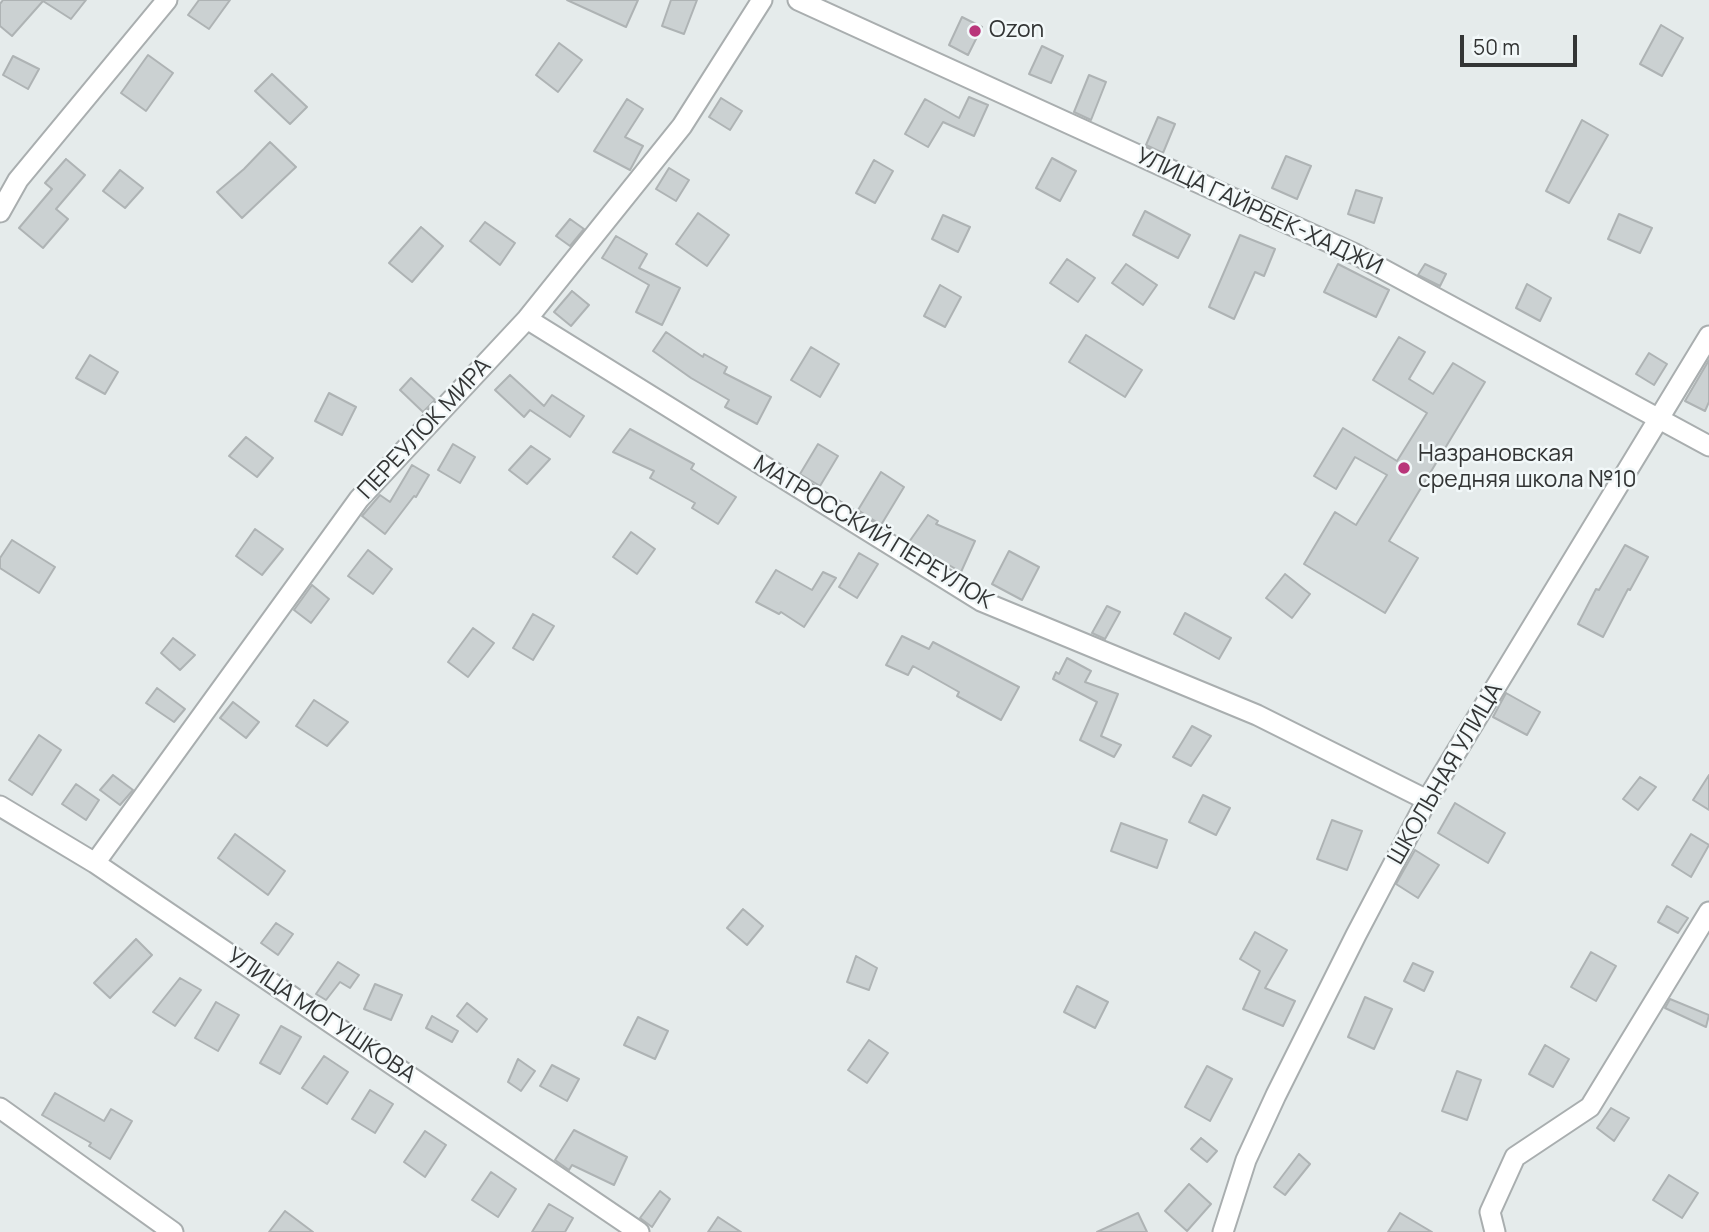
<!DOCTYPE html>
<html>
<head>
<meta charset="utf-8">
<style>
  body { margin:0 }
  #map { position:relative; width:1709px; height:1232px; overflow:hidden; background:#e5ebeb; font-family:Manrope,sans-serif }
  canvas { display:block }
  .scale { position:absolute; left:1460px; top:35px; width:117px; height:32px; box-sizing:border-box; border:4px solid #333535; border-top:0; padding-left:9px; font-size:21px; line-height:24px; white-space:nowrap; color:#333535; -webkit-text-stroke:5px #f2f8f9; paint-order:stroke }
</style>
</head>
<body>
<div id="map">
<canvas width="1709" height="1232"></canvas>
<div class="scale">50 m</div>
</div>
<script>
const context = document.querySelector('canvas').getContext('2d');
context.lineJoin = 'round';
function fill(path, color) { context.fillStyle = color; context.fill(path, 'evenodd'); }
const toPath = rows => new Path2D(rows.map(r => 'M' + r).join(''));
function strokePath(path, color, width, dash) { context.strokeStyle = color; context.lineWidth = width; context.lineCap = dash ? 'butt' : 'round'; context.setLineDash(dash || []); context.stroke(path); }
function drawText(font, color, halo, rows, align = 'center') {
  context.font = font + ' Manrope,sans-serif'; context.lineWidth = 5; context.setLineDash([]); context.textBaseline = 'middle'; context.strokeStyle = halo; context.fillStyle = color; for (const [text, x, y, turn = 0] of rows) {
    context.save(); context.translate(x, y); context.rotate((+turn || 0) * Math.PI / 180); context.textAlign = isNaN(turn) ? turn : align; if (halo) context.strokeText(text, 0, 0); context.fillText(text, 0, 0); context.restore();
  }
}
const building = toPath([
  [3,0,86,0,71,19,43,1,12,36,0,26,0,4,3,0],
  [199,0,230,0,209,29,188,15,199,0],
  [567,0,638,0,626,27,567,0],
  [671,0,697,0,684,34,662,26,671,0],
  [962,17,982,27,968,55,949,45,962,17],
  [1661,25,1683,38,1662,76,1640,64,1661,25],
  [559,43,582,60,558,92,536,75,559,43],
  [1042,46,1063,56,1051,83,1029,74,1042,46],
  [148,55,173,73,146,111,121,93,148,55],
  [13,56,39,69,28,89,3,75,13,56],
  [272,74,307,107,290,124,255,91,272,74],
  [1089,75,1106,82,1091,120,1074,112,1089,75],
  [969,97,988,105,974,136,943,122,928,147,905,134,925,99,959,118,969,97],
  [721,98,742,111,730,130,709,117,721,98],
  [627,99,643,109,625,137,643,146,630,170,594,151,627,99],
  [1158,117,1175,124,1163,153,1146,145,1158,117],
  [1582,120,1608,135,1569,203,1546,191,1582,120],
  [270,142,296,167,242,218,217,192,244,169,270,142],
  [1286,156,1311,166,1297,199,1272,188,1286,156],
  [1052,158,1076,171,1060,201,1036,188,1052,158],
  [66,159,85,175,56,209,68,219,43,248,19,228,52,189,45,183,66,159],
  [874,160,893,171,875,203,856,193,874,160],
  [669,168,689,180,676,201,656,189,669,168],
  [120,170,143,188,125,208,103,191,120,170],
  [1356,190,1382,198,1374,223,1348,214,1356,190],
  [1145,211,1190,235,1178,258,1133,235,1145,211],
  [698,213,729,235,707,266,676,244,698,213],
  [1619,214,1652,228,1640,253,1608,239,1619,214],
  [943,215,970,227,958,252,932,239,943,215],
  [570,219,584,229,570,246,556,236,570,219],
  [485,222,515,243,500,265,470,241,485,222],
  [421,227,443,246,412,282,389,263,421,227],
  [1240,235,1275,249,1264,276,1255,272,1234,319,1209,307,1240,235],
  [616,236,647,254,639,268,680,288,662,325,636,312,649,285,602,258,616,236],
  [1067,259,1095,278,1078,302,1050,283,1067,259],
  [1126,264,1157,285,1143,305,1112,283,1126,264],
  [1338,264,1389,290,1376,317,1324,292,1338,264],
  [1425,264,1446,274,1440,286,1418,275,1425,264],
  [1527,284,1551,298,1540,321,1516,308,1527,284],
  [940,285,961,297,945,327,924,316,940,285],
  [572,291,589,305,571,326,554,312,572,291],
  [666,332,703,357,704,354,727,367,724,373,771,397,757,424,725,407,729,400,691,378,653,351,666,332],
  [1086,335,1142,370,1125,397,1069,362,1086,335],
  [1399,337,1425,352,1409,379,1433,394,1453,363,1485,382,1389,541,1418,558,1385,613,1304,564,1335,512,1356,525,1387,475,1355,457,1336,489,1314,476,1343,428,1397,461,1427,413,1373,380,1399,337],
  [811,347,839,364,820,397,791,380,811,347],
  [1649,353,1667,364,1654,385,1636,374,1649,353],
  [90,355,118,372,105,394,76,378,90,355],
  [1709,360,1709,402,1705,411,1685,401,1709,360],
  [510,375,544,406,552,395,584,416,570,437,530,410,524,417,495,390,510,375],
  [411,378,435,400,423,412,400,390,411,378],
  [329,393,356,407,342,435,315,421,329,393],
  [630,429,694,464,691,469,736,497,718,524,692,508,695,503,650,478,654,471,613,452,630,429],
  [246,437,273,458,257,477,229,456,246,437],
  [453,444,475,457,460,483,438,470,453,444],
  [818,444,838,456,820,486,800,474,818,444],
  [531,446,550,459,527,484,509,470,531,446],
  [412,465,429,475,416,497,414,496,385,534,362,516,380,495,390,502,412,465],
  [881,472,904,487,881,525,858,510,881,472],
  [928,515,938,521,936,524,975,541,961,572,909,542,928,515],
  [255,529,283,549,262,575,236,556,255,529],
  [631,532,655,549,637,574,613,557,631,532],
  [12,540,55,567,39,593,0,568,0,558,12,540],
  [1625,545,1648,557,1630,590,1628,589,1603,637,1578,624,1596,589,1599,590,1625,545],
  [368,550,392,569,373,594,348,576,368,550],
  [1009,551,1039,567,1022,600,992,584,1009,551],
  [859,553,878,564,857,598,839,587,859,553],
  [776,570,812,590,823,572,836,578,804,627,781,612,779,614,756,602,776,570],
  [1285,574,1310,594,1292,618,1266,598,1285,574],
  [312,585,329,599,311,623,294,610,312,585],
  [1107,606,1120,612,1105,639,1092,633,1107,606],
  [1185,613,1231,638,1219,659,1174,634,1185,613],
  [533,614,554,626,533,660,513,648,533,614],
  [473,628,494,643,468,677,448,662,473,628],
  [902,636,929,649,933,642,1019,687,1001,720,957,696,959,692,913,666,908,675,886,665,902,636],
  [173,638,195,655,180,670,161,653,173,638],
  [1067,658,1091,671,1085,682,1118,694,1101,736,1121,745,1114,757,1080,740,1097,702,1053,679,1056,672,1059,674,1067,658],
  [157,688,185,709,174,722,146,703,157,688],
  [1506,693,1540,712,1527,735,1493,717,1506,693],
  [314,700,348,722,327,746,296,726,314,700],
  [233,702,259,722,246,738,220,718,233,702],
  [1192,726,1211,736,1191,766,1173,757,1192,726],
  [39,735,61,750,32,795,9,780,39,735],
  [113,775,133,790,120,805,100,790,113,775],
  [1709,775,1709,810,1693,800,1709,775],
  [1640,777,1656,787,1638,810,1623,799,1640,777],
  [76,784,99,800,86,820,62,804,76,784],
  [1203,795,1230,808,1216,835,1189,822,1203,795],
  [1455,803,1505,833,1488,863,1438,833,1455,803],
  [1332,820,1362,831,1347,870,1317,859,1332,820],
  [1121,823,1167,840,1157,868,1111,851,1121,823],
  [235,834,285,871,268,895,218,858,235,834],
  [1691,834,1709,845,1691,877,1672,865,1691,834],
  [1415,850,1439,865,1418,898,1396,884,1415,850],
  [1667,906,1688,918,1678,933,1658,922,1667,906],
  [743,909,763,926,747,945,727,928,743,909],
  [276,923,293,934,278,955,261,943,276,923],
  [1255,932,1287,950,1265,988,1295,1001,1283,1026,1243,1009,1260,971,1240,959,1255,932],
  [136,939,152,955,110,998,94,983,136,939],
  [1591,952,1616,966,1596,1001,1571,987,1591,952],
  [856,956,877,968,869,990,847,982,856,956],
  [338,962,359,975,350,988,340,982,326,1000,316,994,338,962],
  [1413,963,1433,972,1424,991,1404,981,1413,963],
  [180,978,201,990,175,1026,153,1012,180,978],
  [375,984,402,995,391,1020,364,1009,375,984],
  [1077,986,1108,1002,1095,1028,1064,1012,1077,986],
  [1365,997,1392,1009,1374,1049,1348,1037,1365,997],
  [1670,999,1709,1015,1706,1027,1665,1008,1670,999],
  [216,1002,239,1015,218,1051,195,1038,216,1002],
  [467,1003,487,1019,477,1032,457,1016,467,1003],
  [432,1016,458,1031,452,1042,426,1028,432,1016],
  [638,1017,668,1031,655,1059,624,1045,638,1017],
  [281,1026,301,1037,280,1074,260,1063,281,1026],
  [869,1040,888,1053,867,1083,848,1070,869,1040],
  [1545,1045,1569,1059,1553,1087,1529,1074,1545,1045],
  [324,1056,348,1072,327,1104,302,1088,324,1056],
  [518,1059,535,1071,521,1091,508,1082,518,1059],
  [552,1065,579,1079,567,1101,540,1086,552,1065],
  [1207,1066,1232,1079,1210,1121,1185,1107,1207,1066],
  [1457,1071,1481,1080,1467,1120,1442,1111,1457,1071],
  [370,1090,393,1104,375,1133,352,1119,370,1090],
  [55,1093,104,1121,111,1109,132,1121,110,1159,89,1146,91,1143,42,1115,55,1093],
  [1611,1108,1629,1118,1614,1141,1597,1128,1611,1108],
  [574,1130,627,1157,614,1185,572,1165,569,1170,555,1160,574,1130],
  [425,1131,446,1145,425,1177,404,1162,425,1131],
  [1201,1138,1217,1151,1207,1162,1191,1149,1201,1138],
  [1299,1154,1310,1164,1285,1195,1274,1187,1299,1154],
  [491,1172,516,1189,498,1217,472,1200,491,1172],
  [1669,1175,1698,1193,1682,1218,1653,1200,1669,1175],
  [1189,1184,1211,1204,1187,1231,1165,1211,1189,1184],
  [660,1191,670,1199,652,1227,640,1218,660,1191],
  [549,1204,573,1218,565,1232,532,1232,549,1204],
  [285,1211,313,1232,269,1232,285,1211],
  [1138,1213,1147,1232,1097,1232,1138,1213],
  [1400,1213,1432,1232,1388,1232,1400,1213],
  [718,1217,741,1232,708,1232,718,1217]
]);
const minor = toPath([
  [798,0,1355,254,1709,446],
  [0,212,18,180,167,0],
  [527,319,981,601,1257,715,1427,800],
  [0,806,95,863,639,1232],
  [95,863,359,499,527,319,682,126,762,0],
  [0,1108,173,1232],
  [1223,1232,1246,1160,1276,1095,1356,935,1427,800,1709,336],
  [1495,1232,1490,1212,1515,1157,1590,1107,1709,912]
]);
const markers = [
  [975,31,7,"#b9357a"],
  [1404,468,7,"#b9357a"]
];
const poiNames = [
  ["Ozon",989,31],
  ["Назрановская",1418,455],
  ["средняя школа №10",1418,481]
];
const streetNames = [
  ["УЛИЦА ГАЙРБЕК-ХАДЖИ",1259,212,25],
  ["ПЕРЕУЛОК МИРА",425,429,-47],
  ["МАТРОССКИЙ ПЕРЕУЛОК",873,533,31],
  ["ШКОЛЬНАЯ УЛИЦА",1446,774,-60],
  ["УЛИЦА МОГУШКОВА",321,1016,34]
];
fill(building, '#cbd1d2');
strokePath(building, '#aeb3b4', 2);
strokePath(minor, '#a9aeaf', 23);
strokePath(minor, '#fff', 19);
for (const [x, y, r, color] of markers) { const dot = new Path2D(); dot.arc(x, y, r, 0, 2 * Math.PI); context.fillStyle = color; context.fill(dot); strokePath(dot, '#f2f8f9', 2.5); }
drawText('23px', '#333535', '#f2f8f9', poiNames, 'left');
drawText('23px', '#333535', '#f2f8f9', streetNames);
</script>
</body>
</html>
